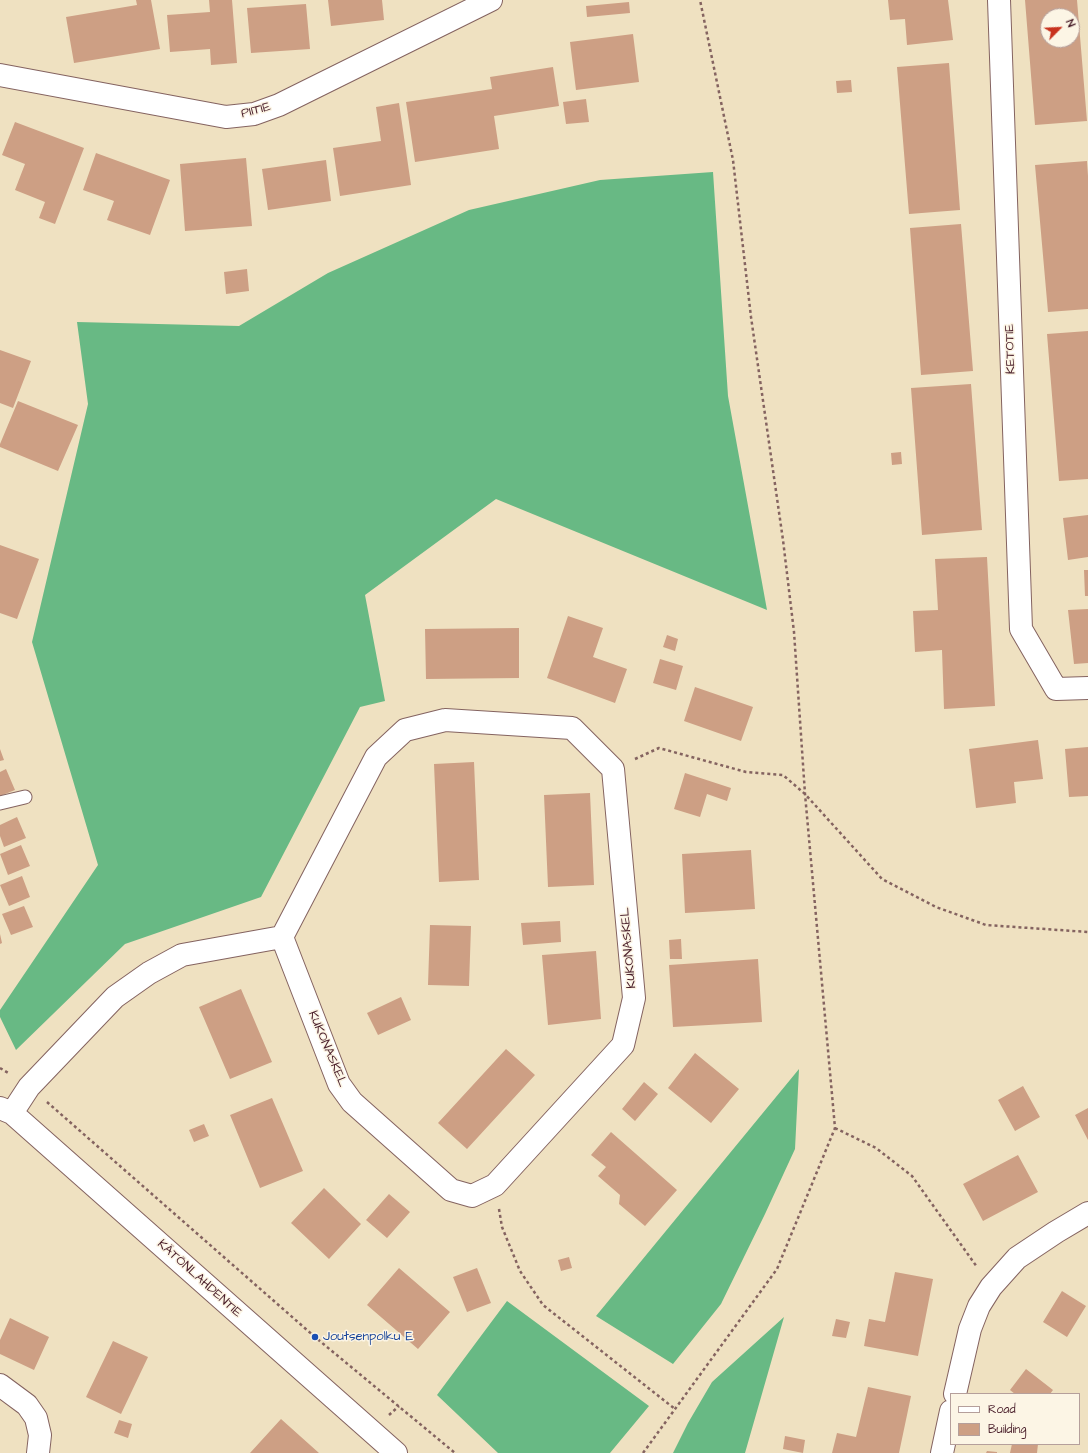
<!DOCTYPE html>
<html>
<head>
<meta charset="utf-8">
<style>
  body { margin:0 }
  #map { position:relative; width:1088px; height:1453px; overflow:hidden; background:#efe1c1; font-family:"Architects Daughter",sans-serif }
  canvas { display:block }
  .legend { position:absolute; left:950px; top:1393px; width:130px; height:52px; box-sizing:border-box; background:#fcf5e5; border:1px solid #b59f9b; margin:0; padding:5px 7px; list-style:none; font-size:12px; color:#4a1f2b }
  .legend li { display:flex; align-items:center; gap:8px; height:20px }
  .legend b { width:20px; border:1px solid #b59f9b }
  .north { position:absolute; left:1040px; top:8px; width:40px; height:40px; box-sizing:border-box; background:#fcf5e5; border:1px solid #b59f9b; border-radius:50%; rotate:66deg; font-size:11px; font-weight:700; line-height:16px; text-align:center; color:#4a1f2b }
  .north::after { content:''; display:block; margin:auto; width:14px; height:18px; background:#c8321e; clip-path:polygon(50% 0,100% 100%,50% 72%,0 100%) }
</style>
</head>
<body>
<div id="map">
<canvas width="1088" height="1453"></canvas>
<ul class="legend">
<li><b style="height:5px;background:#fff"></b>Road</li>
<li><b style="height:11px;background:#cd9f84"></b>Building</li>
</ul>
<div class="north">N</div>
</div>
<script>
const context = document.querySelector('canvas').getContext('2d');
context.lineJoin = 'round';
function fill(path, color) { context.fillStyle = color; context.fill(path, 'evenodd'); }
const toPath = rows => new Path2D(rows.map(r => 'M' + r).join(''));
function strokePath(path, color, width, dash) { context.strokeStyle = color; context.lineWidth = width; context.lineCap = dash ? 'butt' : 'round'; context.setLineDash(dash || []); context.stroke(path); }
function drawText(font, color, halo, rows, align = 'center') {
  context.font = font + ' "Architects Daughter",sans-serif'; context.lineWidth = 3; context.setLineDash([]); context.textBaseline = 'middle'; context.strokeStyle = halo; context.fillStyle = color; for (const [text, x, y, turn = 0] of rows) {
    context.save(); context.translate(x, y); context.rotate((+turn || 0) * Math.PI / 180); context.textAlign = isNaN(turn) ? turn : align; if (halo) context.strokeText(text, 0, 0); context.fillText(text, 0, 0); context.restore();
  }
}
const forest = toPath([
  [713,172,728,396,767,610,496,499,365,595,385,701,360,707,261,897,125,944,16,1050,0,1017,0,1010,98,865,32,642,88,404,77,322,239,326,328,273,469,210,600,180],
  [799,1069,795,1149,765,1214,721,1304,673,1364,596,1316],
  [507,1301,649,1406,610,1453,498,1453,437,1395],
  [784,1317,745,1453,673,1453,688,1423,712,1382]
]);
const building = toPath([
  [136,0,151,0,160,49,74,63,66,17,137,5],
  [209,0,232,0,237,63,211,65,210,49,170,52,167,15,210,12],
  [328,0,382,0,384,20,331,26],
  [888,0,948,0,953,40,907,45,905,19,890,20],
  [1025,0,1077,0,1087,121,1035,125],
  [1048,16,1072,16,1072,40,1048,40],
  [629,2,630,13,587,17,586,6],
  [306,4,310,49,251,53,247,8],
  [633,34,639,82,576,90,570,42],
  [949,63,960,210,909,214,897,67],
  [553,67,559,106,494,116,499,149,415,162,406,102,492,89,490,77],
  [851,80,852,92,837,93,836,81],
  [586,99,589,122,566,124,563,102],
  [399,103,411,185,340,196,333,148,381,141,376,107],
  [15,122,84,148,55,224,39,218,45,202,15,190,25,164,2,155],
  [96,153,170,180,150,235,107,220,114,201,83,190],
  [246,158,252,226,185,231,180,164],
  [326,160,331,201,268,210,262,169],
  [1087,161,1088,176,1088,309,1048,312,1035,165],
  [961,224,973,371,921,375,910,228],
  [247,269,249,291,226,294,224,272],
  [1088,331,1088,479,1059,481,1047,334],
  [0,350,31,361,13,408,0,403],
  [971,384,982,530,922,535,911,388],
  [18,401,78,425,58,471,0,447,0,444],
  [901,452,902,464,892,465,891,453],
  [1088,515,1088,557,1068,560,1063,518],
  [0,545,39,559,17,619,0,613],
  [987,557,995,706,944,709,942,650,915,652,913,611,938,610,935,559],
  [1084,570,1088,570,1088,596,1085,596],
  [1088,609,1088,663,1074,664,1068,610],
  [568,616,603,628,593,657,627,669,615,703,547,678],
  [519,628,519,678,426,679,425,629],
  [667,635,678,639,675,651,663,647],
  [660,659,683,666,676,690,653,683],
  [695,687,753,707,741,741,684,721],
  [1038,740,1043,779,1014,782,1016,803,976,808,969,749],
  [1088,747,1088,796,1069,797,1065,749],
  [0,749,4,760,0,761],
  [474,762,479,880,439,882,434,764],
  [6,769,15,790,0,796,0,772],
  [685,773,731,788,727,801,707,794,700,817,674,809],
  [590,793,594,885,548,887,544,795],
  [17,817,26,838,4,847,0,836,0,825],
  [21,845,30,866,8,875,0,854],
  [751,850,755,909,685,913,682,854],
  [22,876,30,897,9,906,0,885],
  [24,906,33,927,11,935,2,914],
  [560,921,561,942,523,945,521,923],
  [430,925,471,926,469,986,428,985],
  [0,934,2,943,0,944],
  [681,939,682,959,670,959,669,940],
  [596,951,601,1019,548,1025,542,955],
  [758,959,762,1022,673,1027,669,965],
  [241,989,272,1062,230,1079,199,1007],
  [401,997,411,1020,378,1035,367,1013],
  [506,1049,535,1075,467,1149,438,1123],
  [695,1053,739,1089,711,1123,668,1088],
  [644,1082,658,1094,635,1121,622,1109],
  [1023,1086,1040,1117,1015,1131,998,1100],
  [272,1098,303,1171,260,1188,230,1115],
  [1088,1108,1088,1140,1075,1115],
  [204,1124,209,1136,194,1142,189,1130],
  [611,1132,677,1190,645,1226,619,1204,620,1195,598,1176,606,1167,591,1155],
  [1018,1155,1038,1192,983,1221,963,1184],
  [324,1188,361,1224,329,1259,291,1223],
  [389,1194,410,1212,387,1238,366,1220],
  [569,1257,572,1268,561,1271,558,1260],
  [399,1268,450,1312,418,1349,367,1305],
  [477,1268,491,1303,467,1312,453,1277],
  [895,1272,933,1279,918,1356,864,1346,869,1319,885,1322],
  [1062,1291,1086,1306,1067,1337,1043,1322],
  [10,1318,49,1337,34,1370,0,1354,0,1340],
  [836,1319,850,1322,846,1338,832,1336],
  [113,1341,148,1357,121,1414,86,1397],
  [1026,1369,1053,1390,1050,1394,1015,1394,1010,1390],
  [868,1387,911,1396,899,1453,832,1453,837,1433,856,1437],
  [281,1419,319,1453,250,1453],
  [119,1420,132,1424,128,1438,114,1433],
  [785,1436,805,1440,803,1453,783,1449],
  [1012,1444,1038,1444,1037,1453,1010,1453],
  [987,1451,997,1452,997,1453,986,1453]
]);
const path = toPath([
  [635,759,659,748,746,772,783,775,805,794,882,879,936,907,986,925,1088,932],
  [0,1068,10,1074],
  [47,1102,315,1337,455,1453],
  [835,1128,876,1148,912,1176,977,1267],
  [499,1209,502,1227,520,1271,543,1305,675,1409],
  [389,1415,399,1406],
  [643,1453,777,1269,835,1128,805,794,794,632,783,540,751,317,733,160,700,0]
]);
const service = toPath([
  [0,803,25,797]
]);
const minor = toPath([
  [999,0,1021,629,1056,689,1088,688],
  [0,75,226,117,254,114,279,105,491,0],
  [445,720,572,728,613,769,634,998,623,1045,495,1185,472,1196,451,1190,352,1102,339,1084,282,937,376,757,405,730,445,720],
  [0,1108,12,1113,396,1453],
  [12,1113,29,1087,115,997,149,973,182,955,282,937],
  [0,1385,27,1405,36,1418,40,1435,38,1453],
  [955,1394,970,1329,979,1306,991,1287,1017,1258,1056,1232,1088,1213],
  [942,1453,951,1411]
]);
const markers = [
  [315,1337,4,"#1a4fb4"]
];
const streetNames = [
  ["PIITIE",256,111,-15],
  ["KETOTIE",1011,349,-92],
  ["KUKONASKEL",629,948,-95],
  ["KUKONASKEL",327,1049,67],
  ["KÄTÖNLAHDENTIE",199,1279,42]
];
const transitNames = [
  ["Joutsenpolku E",323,1337]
];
fill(forest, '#68b984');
fill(building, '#cd9f84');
strokePath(service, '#846360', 15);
strokePath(minor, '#846360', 24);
strokePath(path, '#846360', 2.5, [3, 3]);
strokePath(service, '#fff', 13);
strokePath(minor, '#fff', 22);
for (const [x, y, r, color] of markers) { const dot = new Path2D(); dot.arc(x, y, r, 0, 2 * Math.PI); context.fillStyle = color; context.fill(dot); strokePath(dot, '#fcf5e5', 1.5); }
drawText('13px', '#4a1f2b', '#fcf5e5', streetNames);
drawText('13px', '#164399', '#fcf5e5', transitNames, 'left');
</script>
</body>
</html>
